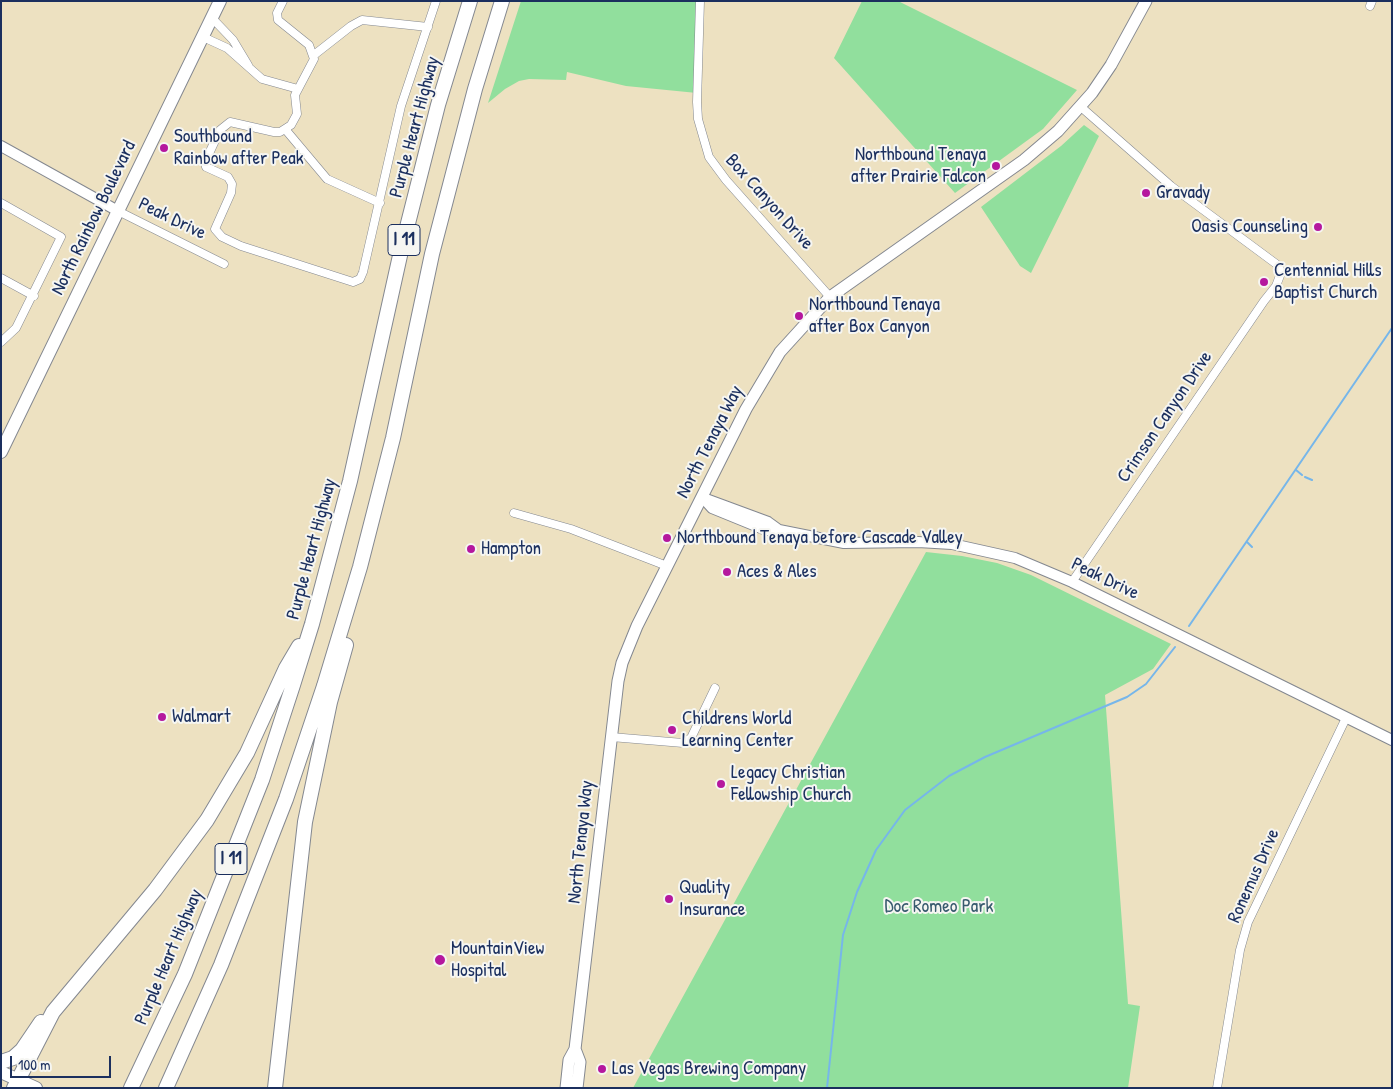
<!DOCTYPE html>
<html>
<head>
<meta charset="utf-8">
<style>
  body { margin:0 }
  #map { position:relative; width:1393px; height:1089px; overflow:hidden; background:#ede1c1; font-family:"Patrick Hand",sans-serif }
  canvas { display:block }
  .frame { position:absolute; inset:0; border:2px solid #1b2f5e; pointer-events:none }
  .scale { position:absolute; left:10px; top:1056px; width:101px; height:22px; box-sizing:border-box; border:2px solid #1b2f5e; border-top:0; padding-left:6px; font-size:15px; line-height:18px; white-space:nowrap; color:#1b2f5e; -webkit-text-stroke:4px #f6f6f2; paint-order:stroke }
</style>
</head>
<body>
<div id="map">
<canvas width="1393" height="1089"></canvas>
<div class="frame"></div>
<div class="scale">100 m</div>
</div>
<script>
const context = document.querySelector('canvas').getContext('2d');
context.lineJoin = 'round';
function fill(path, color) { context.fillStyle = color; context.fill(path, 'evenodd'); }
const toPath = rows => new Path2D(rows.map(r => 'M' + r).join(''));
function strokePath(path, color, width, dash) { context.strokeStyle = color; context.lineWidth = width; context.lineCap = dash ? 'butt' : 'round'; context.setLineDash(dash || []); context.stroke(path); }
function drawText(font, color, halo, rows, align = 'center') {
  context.font = font + ' "Patrick Hand",sans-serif'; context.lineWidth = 4; context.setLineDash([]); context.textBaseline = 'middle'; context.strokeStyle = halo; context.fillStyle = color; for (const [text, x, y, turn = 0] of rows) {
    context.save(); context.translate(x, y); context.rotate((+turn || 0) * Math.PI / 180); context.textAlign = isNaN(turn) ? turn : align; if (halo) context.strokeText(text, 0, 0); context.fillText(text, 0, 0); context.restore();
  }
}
const green = toPath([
  [521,1,700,1,697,93,626,86,567,72,566,80,529,79,519,81,505,89,488,103],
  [862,1,898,1,1077,90,1043,129,955,193,834,58],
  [1084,125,1099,136,1031,273,1020,266,981,207,1061,146],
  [926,552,962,556,997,563,1031,575,1171,644,1153,669,1105,695,1128,1004,1140,1006,1128,1088,633,1088]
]);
const stream = toPath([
  [1296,470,1302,475],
  [1305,477,1312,480],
  [1247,542,1252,547],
  [1189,626,1392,328],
  [827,1088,843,935,857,892,876,850,905,810,949,776,985,757,1127,697,1146,684,1175,647]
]);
const minor = toPath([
  [283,1,277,13,278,20,309,45,314,59,295,95,297,114,291,125,280,132,274,132,230,122,220,130,205,162,206,167,228,177,232,184,231,193,215,229,222,237,241,246,353,282,360,279,363,272,401,106,436,1],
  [700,1,697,102,698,119,709,157,726,180,830,297],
  [1370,6,1372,1],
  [212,18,233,40,248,65],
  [203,37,227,48,262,79,298,89],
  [314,55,351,26,362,20,428,27],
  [285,129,327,179,380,203],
  [1,203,61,237,16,328,1,342],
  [118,211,224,264],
  [1,278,34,296],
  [514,513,571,529,667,566],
  [1072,582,1264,301,1276,286,1281,273,1279,266,1171,186,1081,107],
  [611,737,683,743,691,738,715,688],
  [1217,1088,1240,950,1248,922,1346,718]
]);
const tertiary = toPath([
  [1,146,118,211],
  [703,498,712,508,766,530,779,530,844,543,918,542,952,544,1015,558,1072,582,1392,740],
  [703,498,768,522,779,530]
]);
const secondary = toPath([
  [575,1049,580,1062,577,1088],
  [566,1088,569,1060,575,1049,618,681,622,663,637,626,746,409,780,352,830,297,1024,160,1058,131,1092,93,1111,65,1146,1]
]);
const primary = toPath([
  [1,452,220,1],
  [1,1072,36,1088]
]);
const motorway = toPath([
  [1,1062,13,1058,22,1050,41,1022],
  [14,1088,53,1012,155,890,207,820,247,753,286,668,299,646],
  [131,1088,185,974,262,780,293,685,312,624,350,481,401,251,438,105,470,1],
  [166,1088,221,965,286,799,324,686,360,567,393,438,432,254,475,89,502,1],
  [275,1088,305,822,330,702,346,645]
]);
const markers = [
  [164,148,5,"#b5179e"],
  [996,166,5,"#b5179e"],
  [1146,193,5,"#b5179e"],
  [1318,227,5,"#b5179e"],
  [1264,282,5,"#b5179e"],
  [799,316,5,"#b5179e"],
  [667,538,5,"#b5179e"],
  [471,549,5,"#b5179e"],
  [727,572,5,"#b5179e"],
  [162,717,5,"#b5179e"],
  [672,730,5,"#b5179e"],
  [721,784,5,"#b5179e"],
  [669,899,5,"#b5179e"],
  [440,960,6,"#b5179e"],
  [602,1069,5,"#b5179e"]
];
const shields = [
  [404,240,32],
  [231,859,32]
];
const shieldNames = [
  ["I 11",404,240],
  ["I 11",231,859]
];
const streetNames = [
  ["Purple Heart Highway",415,127,-75],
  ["Box Canyon Drive",769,202,48],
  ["North Rainbow Boulevard",94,218,-64],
  ["Peak Drive",172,219,26],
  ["Crimson Canyon Drive",1165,417,-56],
  ["North Tenaya Way",710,442,-63],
  ["Purple Heart Highway",312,549,-75],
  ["Peak Drive",1105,579,26],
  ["North Tenaya Way",581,842,-84],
  ["Ronemus Drive",1254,876,-66],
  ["Purple Heart Highway",169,957,-67]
];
const poiNames = [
  ["Southbound",174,137],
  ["Rainbow after Peak",174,159],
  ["Northbound Tenaya",986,155,"right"],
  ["after Prairie Falcon",986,177,"right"],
  ["Gravady",1156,193],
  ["Oasis Counseling",1308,227,"right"],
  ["Centennial Hills",1274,271],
  ["Baptist Church",1274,293],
  ["Northbound Tenaya",809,305],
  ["after Box Canyon",809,327],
  ["Northbound Tenaya before Cascade Valley",677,538],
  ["Hampton",481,549],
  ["Aces & Ales",737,572],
  ["Walmart",172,717],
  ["Childrens World",682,719],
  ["Learning Center",682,741],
  ["Legacy Christian",731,773],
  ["Fellowship Church",731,795],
  ["Quality",679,888],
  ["Insurance",679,910],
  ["MountainView",451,949],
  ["Hospital",451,971],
  ["Las Vegas Brewing Company",612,1069]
];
const parkNames = [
  ["Doc Romeo Park",939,907]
];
fill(green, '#91df9d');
strokePath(stream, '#76b6ea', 2);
strokePath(minor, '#848890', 9);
strokePath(tertiary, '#848890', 12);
strokePath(secondary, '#848890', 13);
strokePath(primary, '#848890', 14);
strokePath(motorway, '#848890', 16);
strokePath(minor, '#fff', 8);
strokePath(tertiary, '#fff', 10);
strokePath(secondary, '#fff', 11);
strokePath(primary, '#fff', 12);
strokePath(motorway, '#fff', 14);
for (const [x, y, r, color] of markers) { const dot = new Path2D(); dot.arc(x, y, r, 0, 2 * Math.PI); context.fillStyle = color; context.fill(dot); strokePath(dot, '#f6f6f2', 2); }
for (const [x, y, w] of shields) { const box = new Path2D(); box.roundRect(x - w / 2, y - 15.5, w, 31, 4); context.fillStyle = '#f6f6f2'; context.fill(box); strokePath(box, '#1b2f5e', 1); }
drawText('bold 18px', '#1b2f5e', null, shieldNames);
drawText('19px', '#1b2f5e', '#f6f6f2', streetNames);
drawText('19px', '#1b2f5e', '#f6f6f2', poiNames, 'left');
drawText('19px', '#385b6e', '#f6f6f2', parkNames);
</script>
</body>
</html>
